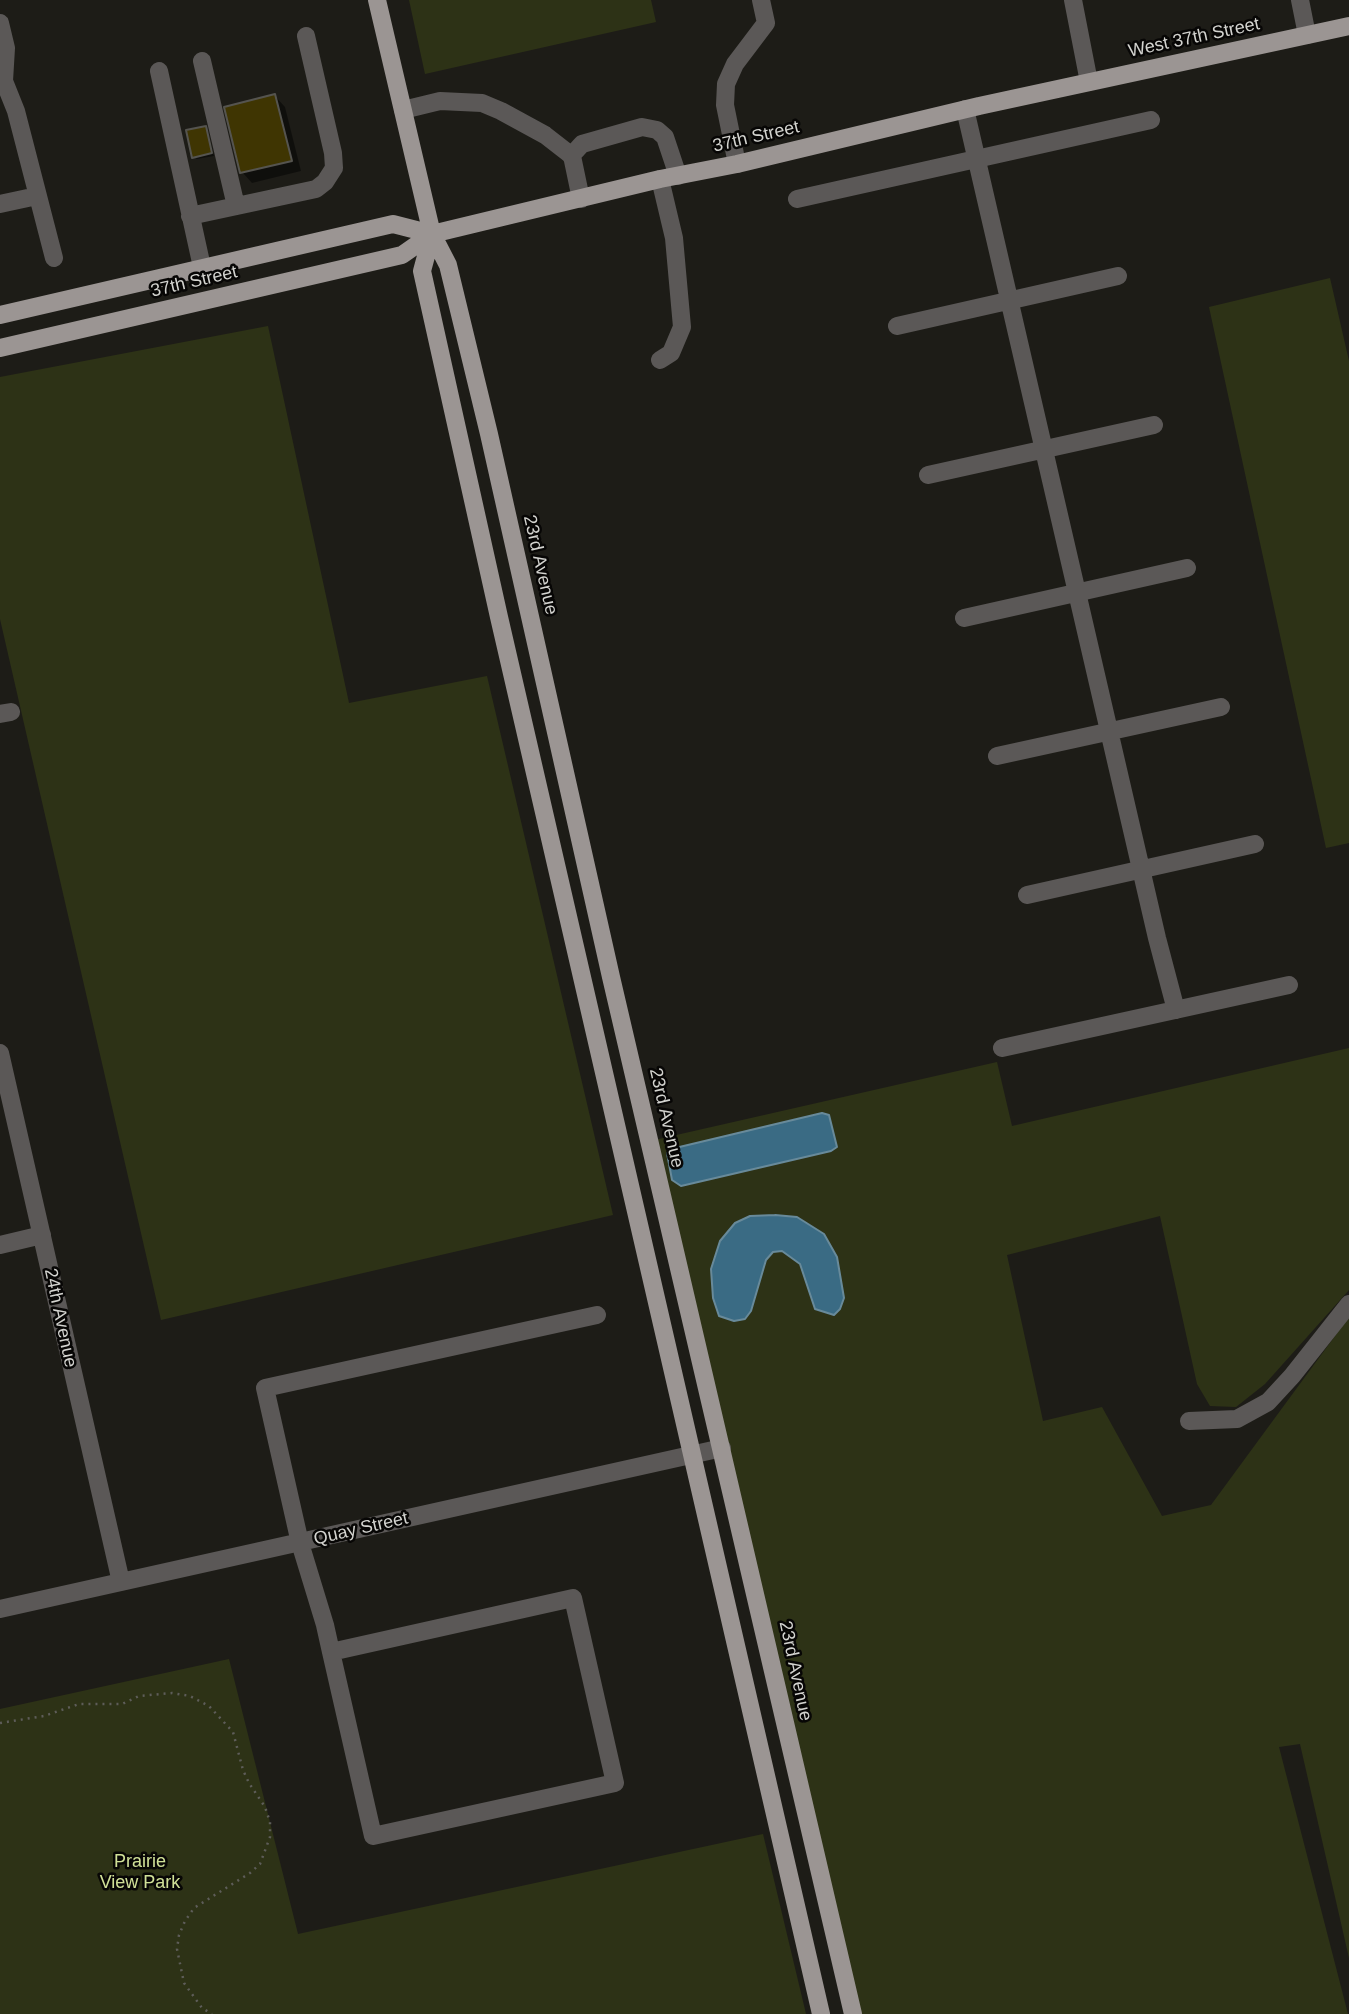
<!DOCTYPE html>
<html>
<head>
<meta charset="utf-8">
<style>
  body { margin:0 }
  canvas { display:block; background:#1d1c17 }
</style>
</head>
<body>
<canvas width="1349" height="2014"></canvas>
<script>
const context = document.querySelector('canvas').getContext('2d');
context.lineJoin = 'round';
function fill(path, color) { context.fillStyle = color; context.fill(path, 'evenodd'); }
const toPath = rows => new Path2D(rows.map(r => 'M' + r).join(''));
function strokePath(path, color, width, dash) { context.strokeStyle = color; context.lineWidth = width; context.lineCap = dash ? 'butt' : 'round'; context.setLineDash(dash || []); context.stroke(path); }
function drawText(font, color, halo, rows, align = 'center') {
  context.font = font + ' Helvetica,sans-serif'; context.lineWidth = 5; context.setLineDash([]); context.textBaseline = 'middle'; context.strokeStyle = halo; context.fillStyle = color; for (const [text, x, y, turn = 0] of rows) {
    context.save(); context.translate(x, y); context.rotate((+turn || 0) * Math.PI / 180); context.textAlign = isNaN(turn) ? turn : align; if (halo) context.strokeText(text, 0, 0); context.fillText(text, 0, 0); context.restore();
  }
}
const green = toPath([
  [409,0,651,0,656,22,425,74],
  [1330,278,1349,361,1349,843,1326,848,1209,307],
  [268,326,349,703,487,676,613,1215,161,1320,0,619,0,377],
  [1349,1048,1349,1290,1265,1384,1236,1407,1210,1406,1197,1384,1160,1216,1007,1255,1043,1421,1102,1407,1162,1516,1211,1505,1349,1317,1349,1958,1300,1744,1279,1747,1348,2014,857,2014,650,1141,997,1062,1012,1126],
  [229,1659,298,1934,763,1834,806,2014,0,2014,0,1709]
]);
const water = toPath([
  [822,1113,829,1115,837,1147,831,1151,681,1186,672,1180,667,1153,671,1149,822,1113],
  [775,1215,797,1217,824,1234,837,1257,844,1298,840,1309,834,1315,815,1309,800,1264,782,1251,773,1252,766,1260,751,1311,745,1319,734,1321,719,1316,713,1298,711,1269,720,1241,735,1223,750,1216,775,1215]
]);
const shadow = toPath([
  [275,96,285,107,301,171,252,183,242,172],
  [205,128,208,131,214,156,197,159,194,157]
]);
const building = toPath([
  [275,94,292,161,240,173,224,107,275,94],
  [206,126,212,153,192,158,186,130,206,126]
]);
const path = toPath([
  [0,1723,44,1716,79,1704,122,1704,139,1696,172,1693,190,1696,209,1706,233,1732,243,1770,249,1783,265,1807,270,1822,270,1837,260,1864,250,1873,194,1908,185,1921,179,1935,177,1949,184,1983,202,2008,212,2014]
]);
const minor = toPath([
  [1073,0,1089,82],
  [1300,0,1307,35],
  [0,23,6,48,4,81,16,111,54,258],
  [202,61,236,206],
  [159,71,202,267],
  [965,109,1157,938,1176,1010],
  [403,110,440,101,482,103,501,111,545,135,572,156,581,199],
  [571,156,582,144,642,127,657,130,665,137,678,176],
  [737,164,725,105,726,84,735,64,766,23,761,0],
  [797,199,1151,120],
  [0,204,37,196],
  [190,216,316,189,325,182,334,168,333,153,306,36],
  [897,326,1118,276],
  [660,360,671,353,682,327,674,238,660,179],
  [928,475,1154,425],
  [964,618,1187,568],
  [0,714,11,712],
  [997,756,1221,707],
  [1027,895,1255,844],
  [1002,1048,1289,985],
  [0,1053,121,1582],
  [0,1245,42,1235],
  [1189,1421,1237,1419,1268,1402,1292,1376,1349,1304],
  [0,1609,722,1448],
  [331,1652,373,1836,615,1783,573,1598,331,1652,325,1625,300,1543,265,1388,597,1315]
]);
const major = toPath([
  [377,0,432,234,448,265,489,434,611,977,853,2014],
  [432,234,422,271,499,617,821,2014],
  [0,315,393,224,432,234],
  [0,348,402,255,432,234,660,179,737,164,979,106,1349,26]
]);
const streetNames = [
  ["West 37th Street",1194,38,-12],
  ["37th Street",756,137,-13],
  ["37th Street",194,282,-13],
  ["23rd Avenue",540,565,77],
  ["23rd Avenue",666,1118,77],
  ["24th Avenue",60,1318,78],
  ["Quay Street",361,1529,-13],
  ["23rd Avenue",795,1671,78]
];
const parkNames = [
  ["Prairie",140,1862],
  ["View Park",140,1883]
];
fill(green, '#2d3216');
fill(water, '#3a6b84');
strokePath(water, '#688a9a', 2);
fill(shadow, '#0007');
fill(building, '#3f3502');
strokePath(building, '#55544f', 2);
strokePath(path, '#5e5d59', 2.5, [2, 5]);
strokePath(minor, '#5b5857', 18);
strokePath(major, '#9b9593', 18);
drawText('18px', '#d3d3cf', '#070605', streetNames);
drawText('18px', '#d0e097', '#070605', parkNames);
</script>
</body>
</html>
